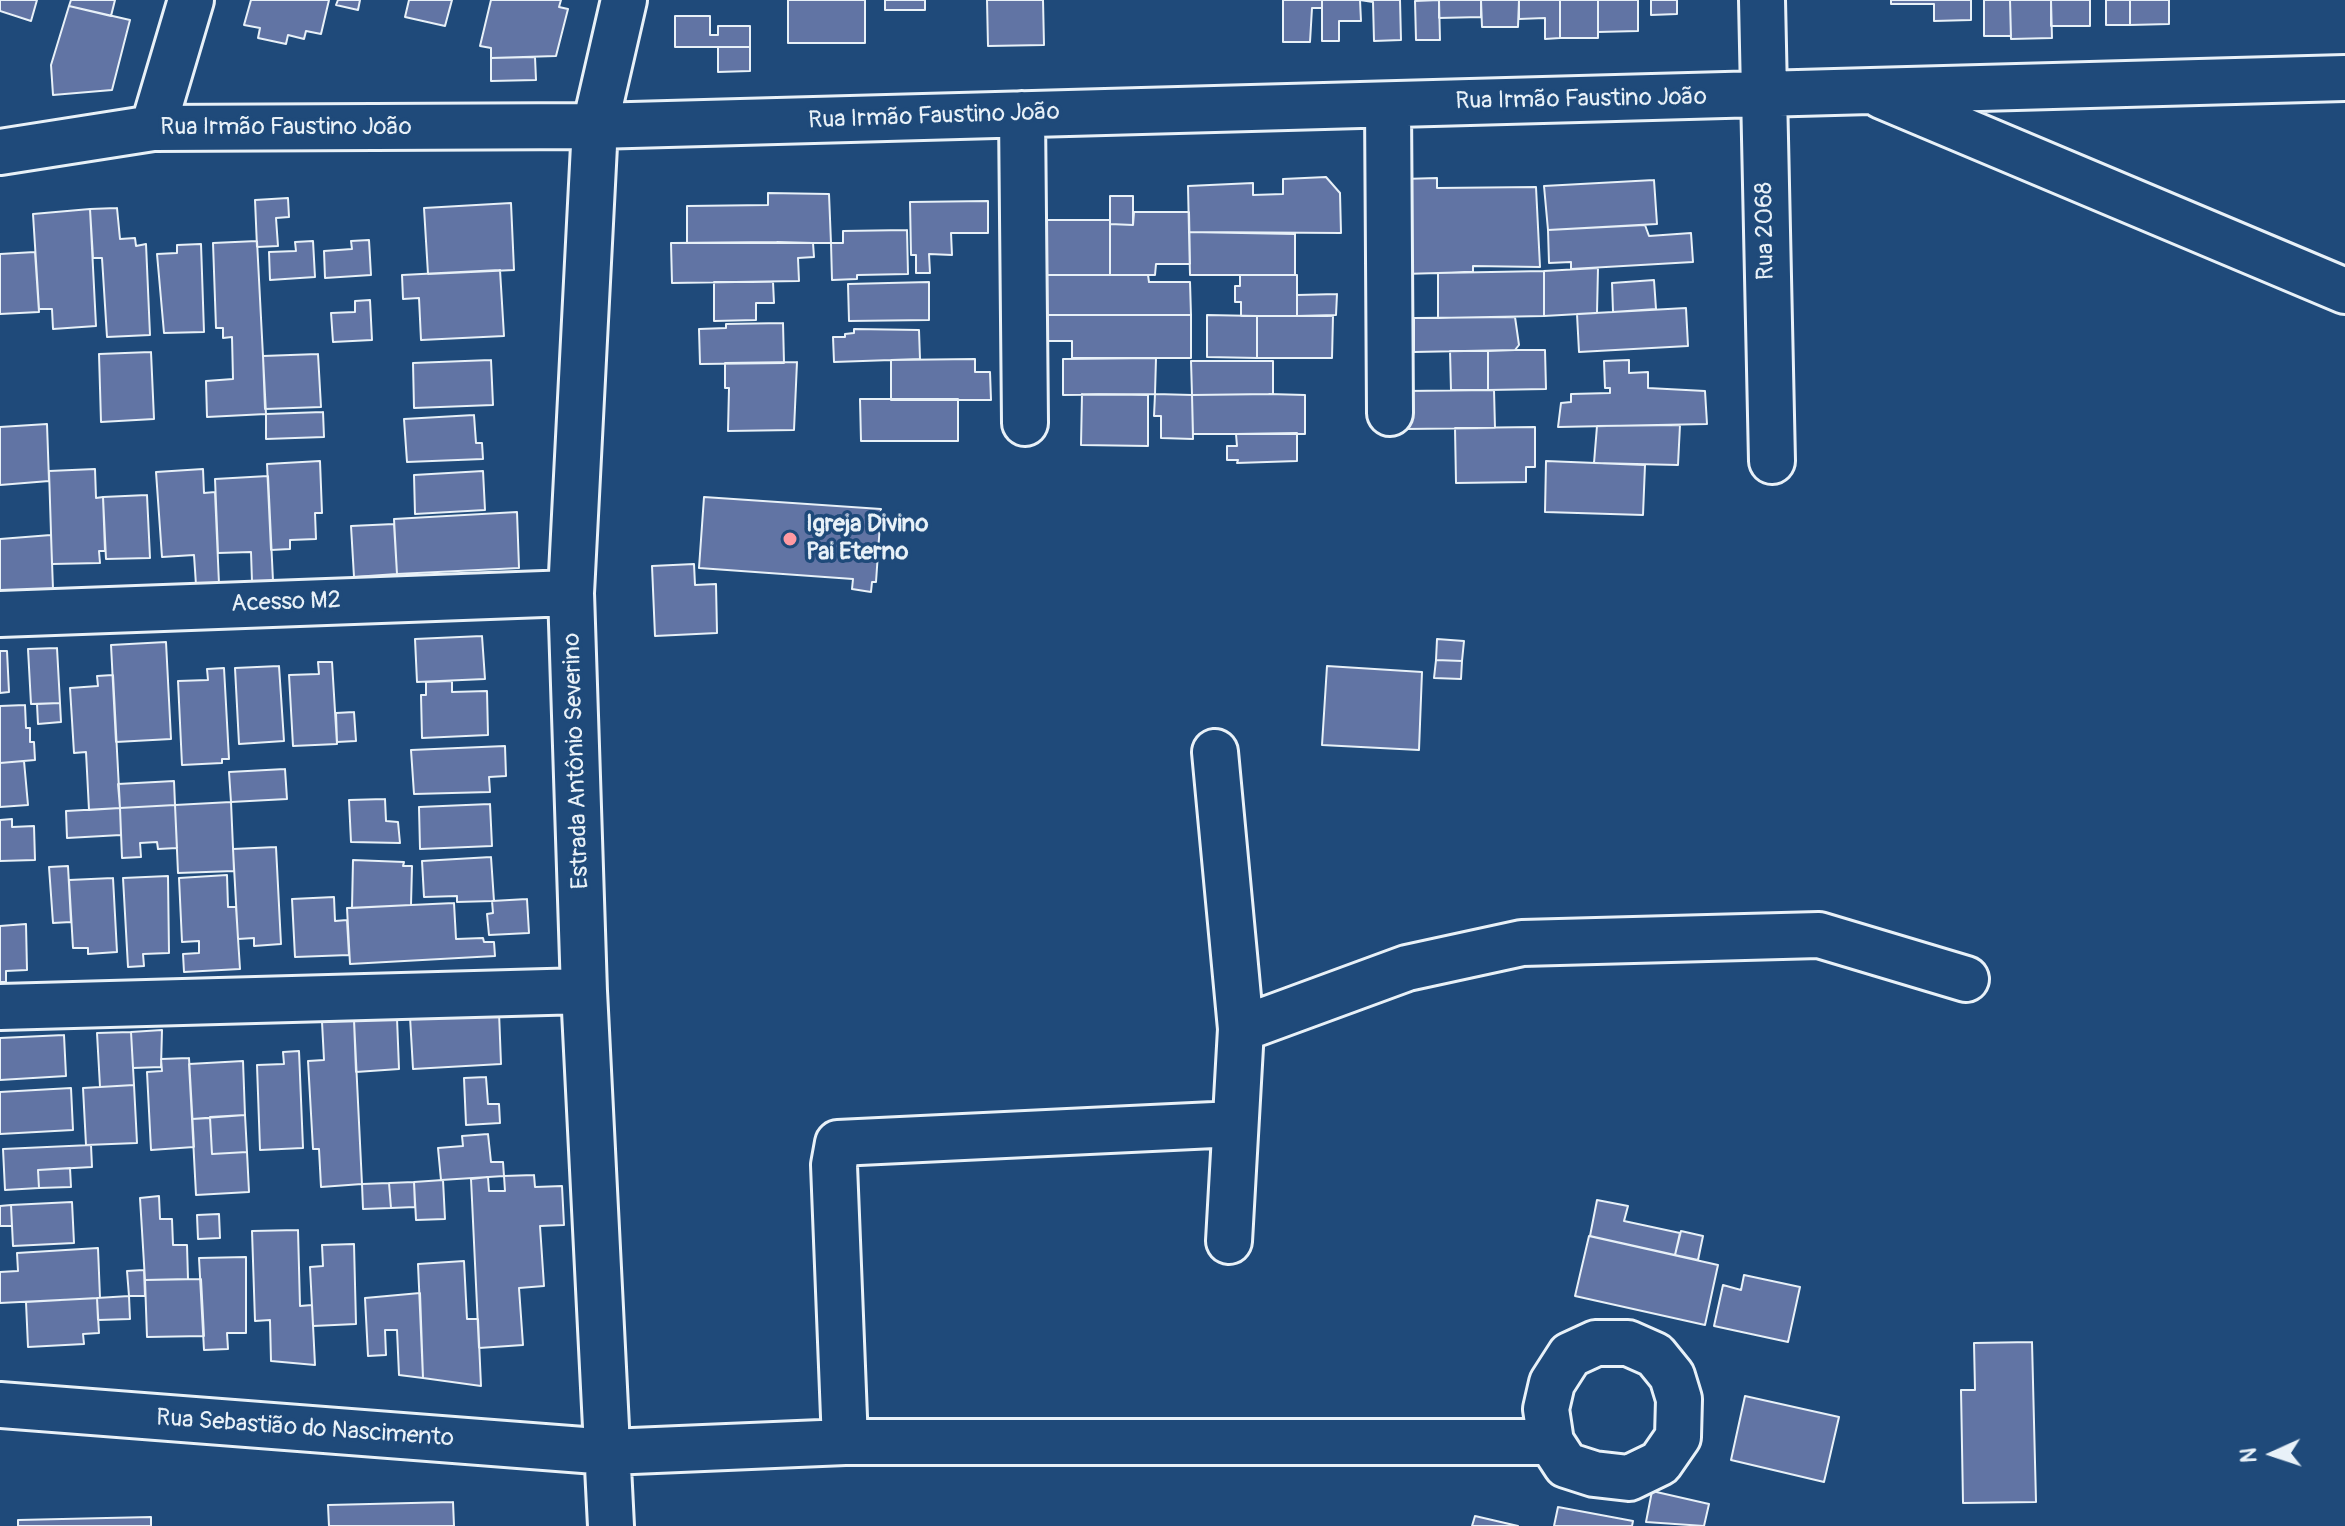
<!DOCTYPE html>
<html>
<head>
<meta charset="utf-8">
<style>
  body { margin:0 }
  #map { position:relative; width:2345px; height:1526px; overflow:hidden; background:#1f4a7a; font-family:Pangolin,sans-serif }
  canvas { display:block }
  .north { position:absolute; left:2233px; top:1414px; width:80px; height:80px; -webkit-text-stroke:6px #1f4a7a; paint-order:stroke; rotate:267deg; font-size:22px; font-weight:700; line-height:32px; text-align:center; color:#e8f1f8 }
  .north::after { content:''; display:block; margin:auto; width:28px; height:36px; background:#e8f1f8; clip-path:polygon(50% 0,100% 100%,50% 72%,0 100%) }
</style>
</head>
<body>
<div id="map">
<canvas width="2345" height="1526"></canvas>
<div class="north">N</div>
</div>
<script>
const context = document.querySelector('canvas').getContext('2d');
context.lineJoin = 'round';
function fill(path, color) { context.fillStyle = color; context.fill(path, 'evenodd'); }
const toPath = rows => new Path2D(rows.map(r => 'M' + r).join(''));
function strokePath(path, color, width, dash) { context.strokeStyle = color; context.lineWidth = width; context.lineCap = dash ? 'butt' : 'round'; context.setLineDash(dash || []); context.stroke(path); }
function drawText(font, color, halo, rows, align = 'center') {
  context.font = font + ' Pangolin,sans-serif'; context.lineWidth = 7; context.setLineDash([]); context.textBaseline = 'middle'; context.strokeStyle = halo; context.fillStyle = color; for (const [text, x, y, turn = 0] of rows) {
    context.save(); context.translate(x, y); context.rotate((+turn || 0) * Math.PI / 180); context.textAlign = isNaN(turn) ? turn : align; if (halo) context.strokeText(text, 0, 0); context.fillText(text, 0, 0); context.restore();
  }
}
const building = toPath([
  [0,0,37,0,31,21,0,11,0,0],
  [71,0,115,0,111,16,69,6,71,0],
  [251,0,329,0,321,34,306,31,304,39,288,35,286,44,258,38,260,28,244,25,251,0],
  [338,0,360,0,358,10,336,5,338,0],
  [409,0,452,0,445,26,405,17,409,0],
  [491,0,561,0,559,7,568,9,556,56,491,58,491,48,480,46,491,0],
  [788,0,865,0,865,43,788,43,788,0],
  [885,0,925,0,925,10,885,10,885,0],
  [987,0,1043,0,1044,45,988,46,987,0],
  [1283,0,1322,0,1322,8,1312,8,1310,42,1283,42,1283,0],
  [1322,0,1360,0,1361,21,1339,21,1339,41,1322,41,1322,0],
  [1360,0,1400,0,1401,40,1374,41,1373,2,1360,0],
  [1439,0,1481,0,1481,17,1439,18,1439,0],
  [1439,0,1440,40,1416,40,1415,1,1439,0],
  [1481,0,1519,0,1518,27,1482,27,1481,0],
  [1519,0,1560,0,1560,38,1545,39,1545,18,1519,19,1519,0],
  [1560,0,1598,0,1598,38,1560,38,1560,0],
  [1598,0,1638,0,1638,31,1598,32,1598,0],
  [1651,0,1677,0,1677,14,1651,15,1651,0],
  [1891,0,1971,0,1971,20,1934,21,1934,4,1891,4,1891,0],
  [1984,0,2010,0,2011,36,1984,36,1984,0],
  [2010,0,2051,0,2052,38,2011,39,2010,0],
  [2051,0,2090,0,2090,26,2051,26,2051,0],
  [2106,0,2130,0,2130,25,2106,25,2106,0],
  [2130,0,2169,0,2169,24,2130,25,2130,0],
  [69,6,130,20,112,90,53,95,51,65,69,6],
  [675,16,710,16,710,35,718,35,718,26,750,26,750,47,675,47,675,16],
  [718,47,750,47,750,71,718,72,718,47],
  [535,57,536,80,491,81,491,58,535,57],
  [1326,177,1340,193,1341,233,1189,232,1188,186,1253,183,1253,195,1283,194,1283,179,1326,177],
  [1437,178,1437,188,1536,187,1540,267,1473,266,1473,272,1403,274,1403,179,1437,178],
  [1654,180,1657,224,1548,230,1544,186,1654,180],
  [768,193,829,194,831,243,687,243,687,206,768,205,768,193],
  [1110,196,1133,196,1133,225,1110,224,1110,196],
  [288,198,289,217,276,218,278,246,257,247,255,200,288,198],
  [988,201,988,233,951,233,952,255,929,254,930,273,916,273,916,255,911,255,910,202,988,201],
  [511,203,514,270,428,274,424,208,511,203],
  [117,208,120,239,135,238,136,246,146,244,150,335,107,337,102,258,93,258,90,209,117,208],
  [90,209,96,326,53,329,52,309,39,309,33,214,90,209],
  [1134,212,1189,212,1190,264,1156,264,1155,275,1110,275,1110,224,1133,225,1134,212],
  [1038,220,1110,220,1110,275,1039,275,1038,220],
  [1645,225,1649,236,1691,233,1693,262,1571,269,1571,262,1549,263,1548,230,1645,225],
  [907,230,908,274,857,275,857,279,832,280,831,243,843,243,843,231,907,230],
  [1189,232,1295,234,1295,275,1190,275,1189,232],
  [369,240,371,275,325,278,324,251,352,249,351,241,369,240],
  [257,241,266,414,207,417,206,381,233,379,232,337,223,338,223,328,216,328,213,243,257,241],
  [313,241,315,277,270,280,269,252,296,251,295,242,313,241],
  [777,242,813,243,814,257,798,258,799,281,672,283,671,243,777,242],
  [201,244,204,332,164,333,157,254,177,253,177,245,201,244],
  [35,252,39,312,0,314,0,254,35,252],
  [1598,268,1597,313,1544,316,1544,271,1598,268],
  [500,270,504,336,421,340,419,298,403,299,402,275,500,270],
  [1544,271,1544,316,1438,318,1438,273,1544,271],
  [1047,275,1148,275,1149,282,1190,282,1191,315,1047,315,1047,275],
  [1240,275,1297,275,1297,316,1241,316,1241,302,1235,302,1235,286,1240,286,1240,275],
  [1654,280,1656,309,1613,312,1612,283,1654,280],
  [714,282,773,282,774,303,756,303,756,320,714,321,714,282],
  [929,282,929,320,849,321,848,284,929,282],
  [1337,294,1336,315,1297,316,1297,295,1337,294],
  [370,300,372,340,333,342,331,313,355,312,355,301,370,300],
  [1686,308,1688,346,1579,352,1577,314,1686,308],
  [1045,315,1191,315,1191,358,1072,358,1072,341,1045,341,1045,315],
  [1207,315,1257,316,1257,358,1207,357,1207,315],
  [1257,316,1333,316,1332,358,1257,358,1257,316],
  [1515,317,1519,345,1515,350,1414,352,1414,318,1515,317],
  [783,323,784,363,700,364,699,329,726,328,726,324,783,323],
  [854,329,919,330,920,359,834,362,833,337,845,337,845,334,854,333,854,329],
  [1515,350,1545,350,1546,389,1488,390,1488,351,1515,350],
  [1450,351,1488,351,1488,390,1451,390,1450,351],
  [151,352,154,419,101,422,99,354,151,352],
  [318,354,321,407,265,409,263,356,318,354],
  [1156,358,1155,394,1063,395,1063,359,1156,358],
  [975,359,975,372,990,372,991,400,891,400,891,360,975,359],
  [491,360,493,405,414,408,413,363,491,360],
  [1629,360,1629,373,1648,372,1648,388,1705,391,1707,424,1558,427,1561,403,1571,402,1571,394,1610,393,1610,388,1605,388,1604,361,1629,360],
  [1191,361,1273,361,1273,394,1192,395,1191,361],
  [797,362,794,430,728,431,729,388,725,388,725,363,797,362],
  [1494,390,1495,428,1405,429,1405,391,1494,390],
  [1082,394,1148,395,1148,446,1081,445,1082,394],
  [1155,394,1192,395,1193,439,1161,438,1161,416,1154,416,1155,394],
  [1269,394,1305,395,1305,434,1193,434,1192,395,1269,394],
  [860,399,958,399,958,441,861,441,860,399],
  [323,412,324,437,266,439,266,414,323,412],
  [474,415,476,443,482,443,483,459,407,462,404,419,474,415],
  [47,424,49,481,0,485,0,427,47,424],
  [1680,425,1678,465,1594,463,1597,426,1680,425],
  [1535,427,1535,467,1526,467,1526,482,1456,483,1455,428,1535,427],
  [1297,433,1297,461,1237,463,1238,460,1227,460,1227,446,1237,446,1236,434,1297,433],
  [320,461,322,513,315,513,316,539,290,540,290,549,271,550,267,464,320,461],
  [1546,461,1645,465,1643,515,1545,512,1546,461],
  [95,469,96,498,103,497,105,551,99,551,100,563,52,564,49,471,95,469],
  [203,469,204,493,215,492,219,584,196,585,194,555,162,557,156,472,203,469],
  [483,471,485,510,415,514,414,475,483,471],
  [268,476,273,581,252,582,251,552,218,553,215,479,268,476],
  [147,495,150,558,106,559,103,497,147,495],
  [704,497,881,509,876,582,872,582,871,592,852,589,853,579,699,568,704,497],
  [517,512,519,568,397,574,394,519,517,512],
  [394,524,397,574,354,577,351,526,394,524],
  [51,535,53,589,0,592,0,539,51,535],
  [694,564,695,585,716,584,717,633,655,636,652,566,694,564],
  [482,636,485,679,417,682,415,639,482,636],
  [1437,639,1464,641,1462,661,1436,660,1437,639],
  [166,642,171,739,116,742,111,645,166,642],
  [57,648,60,703,31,704,28,649,57,648],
  [0,651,7,651,9,692,0,693,0,651],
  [1436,660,1462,661,1461,679,1434,678,1436,660],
  [318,662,332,662,337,744,293,746,289,675,319,674,318,662],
  [279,666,284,741,239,744,235,668,279,666],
  [1327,666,1422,672,1419,750,1322,745,1327,666],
  [224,668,229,759,222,759,222,763,182,765,178,681,208,680,207,669,224,668],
  [113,675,120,808,89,810,86,752,74,753,70,688,98,686,97,676,113,675],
  [452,681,452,692,487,691,488,735,422,738,421,695,426,695,426,682,452,681],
  [60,703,61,722,38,724,37,704,60,703],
  [25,705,26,728,30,728,30,742,34,742,35,760,0,763,0,706,25,705],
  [354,712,356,741,337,742,336,713,354,712],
  [505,746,506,776,489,777,490,792,414,794,411,750,505,746],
  [24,761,28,805,0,807,0,763,24,761],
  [285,769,287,799,231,802,229,772,285,769],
  [174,781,175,805,120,808,118,784,174,781],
  [385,799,386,821,398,822,400,843,351,842,349,800,385,799],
  [231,802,234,871,178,873,175,805,231,802],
  [490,804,492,846,420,849,419,807,490,804],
  [175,805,177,848,158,849,157,842,140,843,141,857,122,858,120,808,175,805],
  [120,808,121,835,67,838,66,811,120,808],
  [12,819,12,827,34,826,35,860,0,861,0,820,12,819],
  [276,847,281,944,254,946,254,938,238,939,233,849,276,847],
  [491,857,494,901,457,902,457,896,424,897,422,861,491,857],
  [353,860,404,862,403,866,412,866,411,905,352,908,353,860],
  [68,866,71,922,53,923,49,867,68,866],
  [227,875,228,907,236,907,240,969,184,972,183,954,199,953,199,941,182,942,179,878,227,875],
  [168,876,169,953,143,954,144,966,128,967,123,878,168,876],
  [113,878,117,952,88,954,88,948,73,948,69,880,113,878],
  [334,897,335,921,347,920,349,955,295,957,292,899,334,897],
  [527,899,529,933,489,935,487,914,493,913,492,901,527,899],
  [454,903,456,939,483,938,484,942,494,942,495,956,350,964,347,908,454,903],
  [26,924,27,970,6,971,6,982,0,982,0,926,26,924],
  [499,1012,501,1064,413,1069,410,1017,499,1012],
  [397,1018,399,1069,356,1072,354,1020,397,1018],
  [354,1020,362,1184,321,1187,319,1149,313,1149,308,1061,324,1060,322,1022,354,1020],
  [162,1030,161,1067,133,1068,131,1032,162,1030],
  [131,1032,134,1085,100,1087,97,1033,131,1032],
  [64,1035,66,1076,0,1080,0,1038,64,1035],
  [299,1051,303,1148,260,1150,257,1065,284,1064,283,1052,299,1051],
  [189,1058,194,1147,151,1150,147,1072,162,1071,161,1059,189,1058],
  [243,1061,245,1115,192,1119,189,1064,243,1061],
  [486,1077,488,1104,499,1104,500,1123,466,1125,464,1078,486,1077],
  [134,1085,137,1143,86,1145,83,1088,134,1085],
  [71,1088,73,1130,0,1134,0,1092,71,1088],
  [245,1115,247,1152,212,1154,210,1117,245,1115],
  [210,1118,212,1154,247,1152,249,1192,196,1195,192,1119,210,1118],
  [488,1134,491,1162,503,1162,504,1176,441,1180,438,1148,463,1146,462,1136,488,1134],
  [91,1145,92,1167,38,1170,39,1188,5,1190,3,1149,91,1145],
  [70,1168,71,1187,39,1188,38,1170,70,1168],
  [534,1175,535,1187,562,1186,564,1225,540,1226,544,1286,519,1288,523,1345,479,1348,471,1179,488,1177,489,1191,505,1191,504,1176,534,1175],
  [443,1180,445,1219,416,1220,414,1182,443,1180],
  [414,1182,415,1207,391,1208,389,1183,414,1182],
  [389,1183,391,1208,363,1209,362,1184,389,1183],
  [159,1196,160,1219,172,1219,173,1245,187,1245,188,1279,145,1280,140,1198,159,1196],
  [1597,1200,1628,1206,1624,1221,1680,1233,1675,1255,1590,1236,1597,1200],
  [72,1202,74,1243,13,1246,11,1205,72,1202],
  [11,1205,12,1226,0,1226,0,1206,11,1205],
  [219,1214,220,1238,198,1239,197,1215,219,1214],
  [298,1230,300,1306,312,1305,315,1365,271,1361,270,1320,255,1321,252,1231,298,1230],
  [1681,1231,1703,1236,1698,1260,1675,1255,1681,1231],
  [1589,1236,1718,1265,1705,1325,1575,1296,1589,1236],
  [354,1244,356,1324,313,1326,310,1267,323,1266,322,1245,354,1244],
  [98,1248,100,1298,0,1303,0,1272,18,1271,17,1253,98,1248],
  [246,1257,246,1333,227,1333,228,1349,204,1350,199,1258,246,1257],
  [464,1261,467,1319,478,1319,481,1386,423,1378,418,1264,464,1261],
  [144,1270,145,1296,129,1296,127,1271,144,1270],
  [1744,1275,1800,1287,1788,1342,1714,1326,1723,1285,1741,1290,1744,1275],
  [201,1279,204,1336,147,1337,145,1280,201,1279],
  [420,1293,423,1378,399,1375,397,1330,385,1330,386,1355,368,1356,365,1298,420,1293],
  [129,1296,130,1319,98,1320,97,1298,129,1296],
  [97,1298,99,1333,83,1334,84,1344,28,1347,26,1302,97,1298],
  [2032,1342,2036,1502,1963,1503,1961,1390,1975,1390,1974,1343,2032,1342],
  [1745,1396,1839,1417,1824,1482,1731,1460,1745,1396],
  [1652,1491,1709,1504,1704,1526,1646,1522,1652,1491],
  [453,1502,454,1526,329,1526,328,1505,453,1502],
  [1558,1507,1633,1521,1632,1526,1554,1526,1558,1507],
  [1475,1516,1518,1526,1472,1526,1475,1516],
  [151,1517,151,1526,18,1526,18,1520,151,1517]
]);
const minor = toPath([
  [1762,0,1772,461],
  [1882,96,2345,291],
  [1388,105,1390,413],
  [1022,114,1025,423],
  [153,128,191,0],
  [0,152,153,128,595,126,2345,78],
  [0,614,571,593],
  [1215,752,1241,1029,1229,1241],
  [0,1007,584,991],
  [1241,1029,1407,968,1522,943,1819,935,1966,979],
  [1596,1343,1628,1343,1655,1355,1672,1376,1679,1399,1678,1437,1660,1463,1629,1478,1594,1474,1566,1465,1551,1442,1546,1409,1552,1383,1570,1355,1596,1343],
  [0,1405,609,1452,845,1442,1551,1442],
  [845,1442,834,1165,838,1143,1235,1124],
  [611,1526,584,991,571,593,595,126,624,0]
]);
const markers = [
  [790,539,8,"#ff9aa2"]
];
const streetNames = [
  ["Rua Irmão Faustino João",1581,100,-1],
  ["Rua Irmão Faustino João",934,117,-2],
  ["Rua Irmão Faustino João",286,128],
  ["Rua 2068",1766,231,-91],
  ["Acesso M2",286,603,-2],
  ["Estrada Antônio Severino",577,761,-92],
  ["Rua Sebastião do Nascimento",305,1429,4]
];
const poiNames = [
  ["Igreja Divino",806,525],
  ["Pai Eterno",806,553]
];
fill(building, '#6174a4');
strokePath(building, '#e8f1f8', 2);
strokePath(minor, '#e8f1f8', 50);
strokePath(minor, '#1f4a7a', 44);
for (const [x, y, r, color] of markers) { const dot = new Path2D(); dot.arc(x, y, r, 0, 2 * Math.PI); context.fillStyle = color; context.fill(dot); strokePath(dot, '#1f4a7a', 3); }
drawText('24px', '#e8f1f8', '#1f4a7a', streetNames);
drawText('bold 24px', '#e8f1f8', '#1f4a7a', poiNames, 'left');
</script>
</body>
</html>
